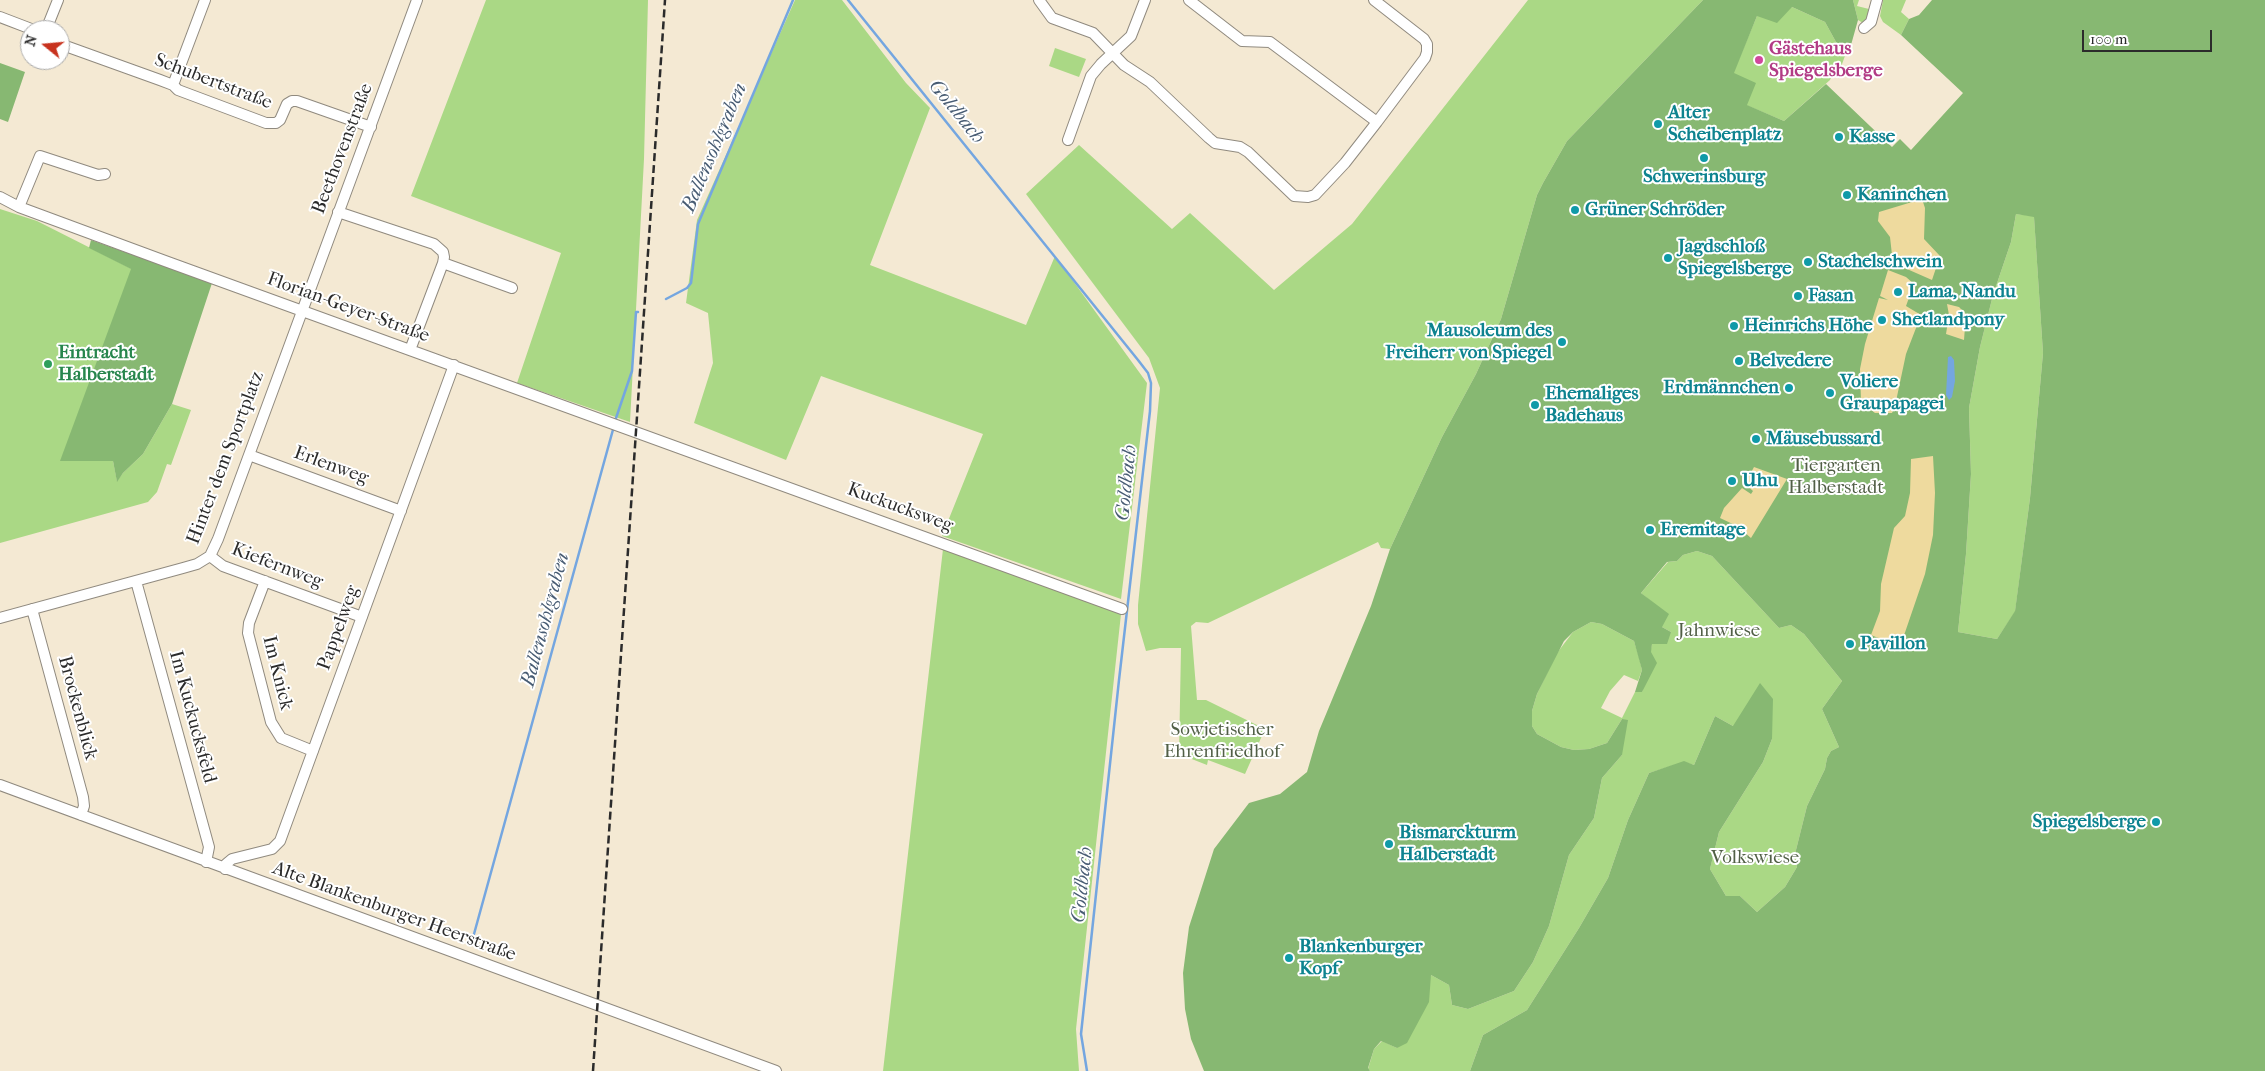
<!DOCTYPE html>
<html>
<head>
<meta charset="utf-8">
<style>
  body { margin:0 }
  #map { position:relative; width:2265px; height:1071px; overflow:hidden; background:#f4e9d3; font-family:"IM FELL French Canon",serif }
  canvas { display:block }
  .north { position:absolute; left:20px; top:20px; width:50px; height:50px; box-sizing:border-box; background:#fff; border:1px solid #aaa; border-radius:50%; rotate:287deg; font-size:14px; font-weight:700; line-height:20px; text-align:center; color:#2b2b2b }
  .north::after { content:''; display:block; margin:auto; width:18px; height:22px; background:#c8321e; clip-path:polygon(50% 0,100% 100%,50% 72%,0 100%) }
  .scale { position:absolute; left:2082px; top:30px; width:130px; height:22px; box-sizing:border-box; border:2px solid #2b2b2b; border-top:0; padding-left:6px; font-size:15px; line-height:18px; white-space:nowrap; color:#2b2b2b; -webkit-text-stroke:4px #fff; paint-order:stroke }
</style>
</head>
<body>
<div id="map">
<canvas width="2265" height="1071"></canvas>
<div class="north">N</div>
<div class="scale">100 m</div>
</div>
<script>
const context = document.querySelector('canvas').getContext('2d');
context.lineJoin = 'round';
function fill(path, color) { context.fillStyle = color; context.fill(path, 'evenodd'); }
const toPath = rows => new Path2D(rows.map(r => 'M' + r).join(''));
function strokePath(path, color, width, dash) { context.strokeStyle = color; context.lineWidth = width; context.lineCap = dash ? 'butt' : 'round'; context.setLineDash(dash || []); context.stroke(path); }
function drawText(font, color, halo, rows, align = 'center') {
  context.font = font + ' "IM FELL French Canon",serif'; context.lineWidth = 4; context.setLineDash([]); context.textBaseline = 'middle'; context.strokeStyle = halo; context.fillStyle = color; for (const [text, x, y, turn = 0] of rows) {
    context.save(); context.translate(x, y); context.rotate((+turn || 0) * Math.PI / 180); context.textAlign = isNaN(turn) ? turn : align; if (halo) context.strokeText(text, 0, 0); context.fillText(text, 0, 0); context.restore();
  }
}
const green = toPath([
  [486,0,648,0,644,159,630,422,517,383,561,253,411,196],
  [795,0,842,0,906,83,930,108,870,265,1026,325,1055,256,1147,383,1121,599,942,536,983,434,821,376,786,460,694,423,713,363,708,313,686,303,697,220],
  [1528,0,1703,0,1567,141,1543,183,1537,195,1501,319,1476,374,1442,437,1390,549,1381,548,1378,542,1208,623,1196,622,1191,626,1197,700,1206,700,1265,729,1245,774,1208,760,1207,765,1179,754,1181,648,1160,648,1146,651,1138,624,1138,605,1160,388,1149,358,1026,194,1079,145,1172,229,1190,213,1274,290,1352,224],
  [1853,0,1859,0,1857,6,1869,9,1866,21,1863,23,1858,20],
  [1883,0,1906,0,1901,12,1909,19,1901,35,1883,22,1880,16],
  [1792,7,1825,22,1836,42,1846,53,1841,67,1834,71,1830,80,1784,121,1746,105,1733,73,1757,16],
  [1055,48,1086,59,1079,77,1049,66],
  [0,209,37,221,132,269,61,461,113,461,117,481,123,473,143,454,172,404,191,410,171,465,167,464,157,492,148,502,0,543],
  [2016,214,2034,216,2043,353,2030,498,2015,612,1997,639,1958,632,1966,554,1971,474,1969,408,1980,347,1993,295,2011,242],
  [943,549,1121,614,1076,1029,1079,1071,883,1071],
  [1697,551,1712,556,1779,628,1791,625,1804,634,1842,681,1822,709,1839,747,1831,751,1827,758,1825,769,1807,806,1795,854,1797,867,1785,887,1757,912,1740,896,1726,896,1710,869,1719,832,1763,762,1772,739,1733,726,1715,716,1694,765,1684,762,1649,773,1628,820,1608,878,1579,928,1527,1010,1483,1035,1470,1071,1370,1071,1368,1069,1374,1049,1382,1041,1397,1048,1431,975,1449,985,1452,1005,1468,1009,1514,991,1533,962,1549,926,1569,855,1594,818,1602,778,1622,755,1622,719,1607,743,1589,749,1574,750,1561,747,1537,734,1532,726,1532,711,1537,694,1557,653,1573,632,1591,622,1602,624,1634,641,1639,657,1642,670,1638,681,1624,675,1610,691,1601,708,1622,718,1635,692,1642,692,1652,644,1671,632,1662,627,1654,604,1641,593,1668,562,1677,561,1683,555]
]);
const forest = toPath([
  [1703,0,1853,0,1858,20,1851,45,1846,53,1836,42,1825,22,1792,7,1777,23,1757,16,1734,73,1756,83,1747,105,1784,121,1826,84,1892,147,1900,139,1911,150,1963,93,1901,35,1909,19,1919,15,1932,0,2265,0,2265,1071,1470,1071,1483,1035,1527,1010,1579,928,1608,878,1628,820,1649,773,1684,761,1694,765,1715,716,1733,726,1760,683,1773,699,1772,739,1763,762,1719,832,1710,869,1726,896,1740,896,1757,912,1785,887,1797,867,1795,854,1807,806,1825,769,1827,758,1831,751,1839,747,1822,709,1842,681,1804,634,1791,625,1779,628,1712,556,1697,551,1683,555,1677,561,1667,562,1641,593,1669,614,1662,627,1671,632,1667,644,1652,644,1651,652,1657,663,1642,692,1635,692,1642,670,1634,641,1602,624,1591,622,1573,632,1564,641,1537,694,1532,711,1532,726,1537,734,1561,747,1574,750,1589,749,1607,743,1622,719,1628,720,1622,755,1602,778,1594,818,1569,855,1549,926,1533,962,1514,991,1468,1009,1452,1005,1449,985,1431,975,1429,1002,1407,1043,1397,1048,1381,1041,1374,1049,1368,1068,1370,1071,1204,1071,1191,1039,1185,1009,1183,973,1189,927,1214,849,1249,803,1280,794,1307,772,1319,731,1371,606,1390,549,1442,437,1476,374,1501,319,1537,195,1543,183,1567,141],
  [2016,214,2034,217,2043,353,2030,498,2015,611,1997,639,1958,632,1966,554,1971,474,1969,408,1980,347,1993,295,2011,242],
  [0,63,25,72,8,122,0,119],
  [91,240,212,283,172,404,143,454,123,473,117,482,113,461,60,461,131,269,89,248]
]);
const sand = toPath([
  [1922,199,1925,208,1924,239,1940,256,1932,280,1891,262,1892,255,1890,237,1878,221,1879,212],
  [1888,270,1906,277,1914,284,1906,306,1921,315,1906,354,1895,406,1892,413,1875,413,1861,402,1860,369,1865,344,1879,298,1888,300,1880,296],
  [1947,304,1959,307,1966,314,1964,340,1946,334,1949,315],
  [1933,456,1935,493,1933,535,1925,574,1900,647,1871,635,1880,611,1881,584,1894,528,1905,516,1910,493,1911,459],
  [1754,467,1787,479,1751,538,1737,526,1720,518,1724,508,1742,488,1751,494,1753,491,1745,484]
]);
const water = toPath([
  [1951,356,1954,360,1955,381,1952,397,1949,400,1946,395,1948,357]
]);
const stream = toPath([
  [848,0,1138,360,1148,373,1151,383,1150,411,1119,680,1081,1034,1087,1071],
  [666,299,687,288,691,283,698,224,793,0],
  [615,421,632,371,636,312,638,312],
  [474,934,614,426]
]);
const minor = toPath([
  [1039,0,1052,18,1093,33,1124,65,1150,82,1209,138,1215,143,1240,147,1248,152,1294,196,1308,197,1315,195,1345,163,1377,122],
  [1189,0,1242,41,1270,42,1377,122,1425,58,1427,52,1427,44,1424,39,1374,0],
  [0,17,34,30],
  [1864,28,1871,22,1877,0],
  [46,30,58,0],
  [60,44,160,80,173,85,178,90,266,123,276,123,280,120,287,104,292,101,297,101,371,127],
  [173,85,205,0],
  [1068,140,1091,76,1101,64,1131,36,1145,0],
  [0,197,19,207,165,261,1122,609],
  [19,207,40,156,98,175,105,174],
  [338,212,434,244,443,252,444,257,443,263,410,350],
  [443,263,512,288],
  [249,455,401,511],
  [210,556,223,566,362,617],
  [136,581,209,847,206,862],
  [265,581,249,623,248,633,271,722,281,738,313,751],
  [32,609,83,797,84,806,81,815],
  [0,618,183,568,197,564,210,556,218,539,417,0],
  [0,785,776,1071],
  [225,869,226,864,232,859,272,849,280,841,454,365]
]);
const rail = toPath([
  [593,1071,665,0]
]);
const markers = [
  [1759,60,5,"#d1479c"],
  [1658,124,5,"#0f9aa8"],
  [1839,137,5,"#0f9aa8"],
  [1704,158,5,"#0f9aa8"],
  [1847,195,5,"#0f9aa8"],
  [1575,210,5,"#0f9aa8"],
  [1668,258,5,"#0f9aa8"],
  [1808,262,5,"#0f9aa8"],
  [1898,292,5,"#0f9aa8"],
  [1798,296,5,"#0f9aa8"],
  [1882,320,5,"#0f9aa8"],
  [1734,326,5,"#0f9aa8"],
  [1562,342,5,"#0f9aa8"],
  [1739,361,5,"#0f9aa8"],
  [48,364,5,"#2e9e5b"],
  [1789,388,5,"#0f9aa8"],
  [1830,393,5,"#0f9aa8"],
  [1535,405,5,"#0f9aa8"],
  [1756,439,5,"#0f9aa8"],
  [1732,481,5,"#0f9aa8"],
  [1650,530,5,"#0f9aa8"],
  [1850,644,5,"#0f9aa8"],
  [2156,822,5,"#0f9aa8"],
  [1389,844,5,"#0f9aa8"],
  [1289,958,5,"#0f9aa8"]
];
const hotelNames = [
  ["Gästehaus",1769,49],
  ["Spiegelsberge",1769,71]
];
const streetNames = [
  ["Schubertstraße",213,82,21],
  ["Beethovenstraße",343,149,-69],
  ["Florian-Geyer-Straße",348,308,20],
  ["Hinter dem Sportplatz",226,458,-69],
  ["Erlenweg",331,466,20],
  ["Kuckucksweg",900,508,20],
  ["Kiefernweg",277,566,21],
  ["Pappelweg",339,628,-70],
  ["Im Knick",277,673,76],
  ["Brockenblick",77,708,75],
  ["Im Kuckucksfeld",192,717,75],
  ["Alte Blankenburger Heerstraße",394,912,20]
];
const cultureNames = [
  ["Alter",1668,113],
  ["Scheibenplatz",1668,135],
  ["Kasse",1849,137],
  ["Schwerinsburg",1704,177,"center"],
  ["Kaninchen",1857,195],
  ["Grüner Schröder",1585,210],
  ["Jagdschloß",1678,247],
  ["Spiegelsberge",1678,269],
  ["Stachelschwein",1818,262],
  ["Lama, Nandu",1908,292],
  ["Fasan",1808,296],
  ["Shetlandpony",1892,320],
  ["Heinrichs Höhe",1744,326],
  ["Mausoleum des",1552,331,"right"],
  ["Freiherr von Spiegel",1552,353,"right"],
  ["Belvedere",1749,361],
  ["Voliere",1840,382],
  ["Graupapagei",1840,404],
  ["Erdmännchen",1779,388,"right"],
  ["Ehemaliges",1545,394],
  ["Badehaus",1545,416],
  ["Mäusebussard",1766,439],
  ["Uhu",1742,481],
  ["Eremitage",1660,530],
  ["Pavillon",1860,644],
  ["Spiegelsberge",2146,822,"right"],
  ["Bismarckturm",1399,833],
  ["Halberstadt",1399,855],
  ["Blankenburger",1299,947],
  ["Kopf",1299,969]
];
const leisureNames = [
  ["Eintracht",58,353],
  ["Halberstadt",58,375]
];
const parkNames = [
  ["Tiergarten",1836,466],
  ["Halberstadt",1836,488],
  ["Jahnwiese",1719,631],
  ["Sowjetischer",1222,730],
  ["Ehrenfriedhof",1222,752],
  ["Volkswiese",1755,858]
];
const waterNames = [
  ["Goldbach",956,112,51],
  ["Ballensohlgraben",715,148,-67],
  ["Goldbach",1127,483,-84],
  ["Ballensohlgraben",546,620,-75],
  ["Goldbach",1083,885,-84]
];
fill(green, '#aad885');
fill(forest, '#87b872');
fill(sand, '#eeda9e');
fill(water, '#74a6e0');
strokePath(stream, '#74a6e0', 2.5);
strokePath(minor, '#908a7f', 12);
strokePath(minor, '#fff', 10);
strokePath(rail, '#2b2b2b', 2.5, [8, 4]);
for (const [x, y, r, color] of markers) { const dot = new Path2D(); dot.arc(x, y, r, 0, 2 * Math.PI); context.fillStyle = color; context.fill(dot); strokePath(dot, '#fff', 2); }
drawText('bold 19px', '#b23c85', '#fff', hotelNames, 'left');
drawText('19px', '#2b2b2b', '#fff', streetNames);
drawText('bold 19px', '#0d838f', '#fff', cultureNames, 'left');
drawText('bold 19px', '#27864d', '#fff', leisureNames, 'left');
drawText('19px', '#515f46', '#fff', parkNames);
drawText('italic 20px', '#485c73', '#fff', waterNames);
</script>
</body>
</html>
